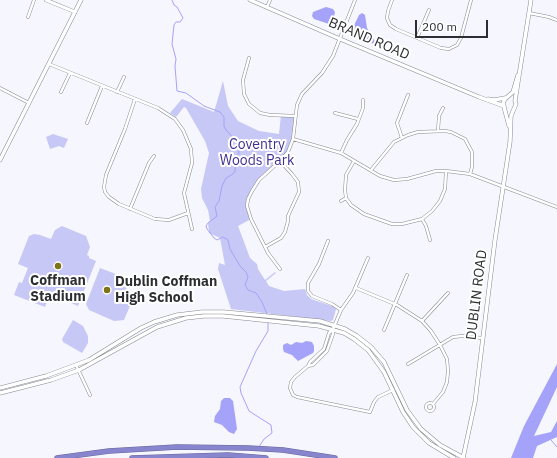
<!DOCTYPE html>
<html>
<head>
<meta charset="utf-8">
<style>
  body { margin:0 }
  #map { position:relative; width:557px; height:458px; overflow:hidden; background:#f5f6fe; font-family:"IBM Plex Sans",sans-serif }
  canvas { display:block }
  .scale { position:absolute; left:415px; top:20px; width:73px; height:18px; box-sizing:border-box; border:2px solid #2d2e31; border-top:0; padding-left:5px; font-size:12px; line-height:14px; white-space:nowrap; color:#2d2e31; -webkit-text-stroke:3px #fff; paint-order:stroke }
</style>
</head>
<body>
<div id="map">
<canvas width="557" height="458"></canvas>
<div class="scale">200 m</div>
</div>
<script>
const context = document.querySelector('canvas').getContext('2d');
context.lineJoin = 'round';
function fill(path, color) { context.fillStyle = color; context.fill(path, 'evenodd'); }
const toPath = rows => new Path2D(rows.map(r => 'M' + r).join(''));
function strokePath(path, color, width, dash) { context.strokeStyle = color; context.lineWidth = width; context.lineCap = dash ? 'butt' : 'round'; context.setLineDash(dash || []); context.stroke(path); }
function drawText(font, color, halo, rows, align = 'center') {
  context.font = font + ' "IBM Plex Sans",sans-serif'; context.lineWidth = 4; context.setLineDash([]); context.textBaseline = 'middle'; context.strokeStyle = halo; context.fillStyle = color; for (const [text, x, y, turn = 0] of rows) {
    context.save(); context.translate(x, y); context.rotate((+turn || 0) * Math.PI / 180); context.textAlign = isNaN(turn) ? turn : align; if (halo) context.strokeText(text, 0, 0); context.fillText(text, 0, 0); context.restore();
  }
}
const green = toPath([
  [223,81,228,106,238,121,259,131,279,134,281,115,296,116,293,139,288,152,259,180,252,191,247,206,251,219,238,226,250,258,257,264,258,269,265,280,275,272,276,273,266,281,269,286,284,291,305,289,307,295,311,299,332,306,336,309,333,320,331,321,231,309,218,269,219,263,225,265,220,238,209,233,208,223,210,221,208,210,202,198,201,189,209,153,205,141,186,108,184,107,176,117,170,113,182,99,214,112],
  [53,134,68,139,64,148,59,146,50,149,46,137],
  [62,226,86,236,90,247,87,255,89,256,89,258,96,261,78,306,50,294,45,307,14,295,19,282,22,283,28,268,18,264,29,236,34,234,40,235,51,239,55,230],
  [100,268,121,276,132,301,124,320,114,321,89,310,86,304],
  [73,320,83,326,88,336,88,343,82,353,63,342,62,339]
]);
const water = toPath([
  [326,7,333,9,335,12,333,21,329,24,314,19,312,16,313,12],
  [362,13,365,15,367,28,370,33,375,41,374,44,353,35,351,32,359,15],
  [306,341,312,342,314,346,314,351,313,353,298,361,292,355,284,352,283,349,283,345,287,343,291,345,296,342,302,343],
  [557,364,557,387,534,436,551,432,557,421,557,437,537,446,533,458,511,458,524,426],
  [224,398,230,398,233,401,237,429,234,434,229,432,222,425,214,422,215,416,220,409,221,401]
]);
const stream = toPath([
  [172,0,174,5,177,7,183,18,180,22,176,22,174,25,172,44,176,59,175,66,177,91,186,93,204,106,220,112,224,117,224,126,226,130,238,143,239,152,236,160,235,171,233,174,226,178,222,186,219,201,215,207,217,216,208,223,206,226,207,229,214,238,217,240,223,237,228,240,230,249,240,266,246,272,248,277,245,285,248,290,256,293,262,302,267,314],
  [551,440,557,447],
  [259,447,264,439,272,433,271,425,249,411,241,393,240,387,256,351,268,331,268,323]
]);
const minor = toPath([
  [392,0,388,11,387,18,390,25,396,29,441,48,449,49,457,45,461,38,471,0],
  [267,7,270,0],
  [529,13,549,17,557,20],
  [28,17,34,0],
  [417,38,429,10],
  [249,58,243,80,244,94,249,104,260,113,270,115,296,116],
  [49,64,158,108,175,119,183,130,191,149,192,163,184,193,192,229],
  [0,88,29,103],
  [61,92,70,73],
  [117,92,124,77],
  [135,99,125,129,106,175,104,187,105,192,109,197,119,204,155,219,169,220,188,213],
  [335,113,358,119],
  [87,123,102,86],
  [438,131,439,116,443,108],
  [402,138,397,123,408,95],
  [293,139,341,153,380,176,394,180,407,179,436,171,446,171,470,174,557,207],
  [341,153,347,140,357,124,363,108,363,100],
  [354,161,346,175,345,190,346,198,351,205,364,214,392,224,402,224,422,219,432,211,440,201,445,189,446,171],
  [371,170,394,142,408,135,418,132,445,131,451,132,465,139,472,152,472,167,470,174],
  [341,201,346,198],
  [130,209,149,163,154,156],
  [422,219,426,226,430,240],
  [328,241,319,264,308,283,308,291,312,296,332,304,341,310],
  [265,247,281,238,285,232,288,221,288,216,299,192,298,182,292,174,280,161],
  [280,269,268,253,251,219,247,206,248,199,252,191,259,180,280,161,288,152,293,139,297,105,302,94,322,73,333,56,355,0],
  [356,288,397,305,422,321,431,331,440,345,447,359,448,371,447,382,443,392,433,404],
  [422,321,448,293],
  [333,329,333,334,327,351,313,365,308,366,295,377,291,382,290,388,293,395,297,397,370,412,374,402,378,397,393,390],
  [384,330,407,275],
  [408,364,453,337,462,336,482,338],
  [76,365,90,395],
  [308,366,310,362,324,349,329,333,333,329,341,310,353,293,368,258],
  '426 407a4 4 0 1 1 8 0a4 4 0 1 1-8 0Z'
]);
const tertiary = toPath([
  [46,0,75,12]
]);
const secondary = toPath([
  [250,0,340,39,479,97,504,106],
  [488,99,494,100,505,98],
  [509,126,503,103,505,99,513,92,518,75],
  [0,160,81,0],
  [0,388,46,376,89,360,141,328,154,322,177,315,202,312,224,312,320,321,345,329,357,336,371,347,384,362,407,410,421,429,440,445,464,458],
  [0,393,51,380,79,370,157,327,186,318,204,316,223,316,319,326,344,333,354,339,368,350,384,372,403,412,413,427,429,443,454,458],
  [463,458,475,402,495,240,510,142,511,116,516,104,515,101,531,0]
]);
const motorway = toPath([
  [57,458,109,451,177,447,248,448,283,450,335,458],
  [132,458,228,455,266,458]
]);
const markers = [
  [58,266,4,"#7c7417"],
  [107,290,4,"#7c7417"]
];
const streetNames = [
  ["BRAND ROAD",369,39,23],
  ["DUBLIN ROAD",477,295,-83]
];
const parkNames = [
  ["Coventry",257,145],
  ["Woods Park",257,161]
];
const poiNames = [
  ["Coffman",58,281],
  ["Stadium",58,297],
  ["Dublin Coffman",115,282,"left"],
  ["High School",115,298,"left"]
];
fill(green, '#c7c8f5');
fill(water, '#a5a2f9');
strokePath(stream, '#a5a2f9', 1);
strokePath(minor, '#888990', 3.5);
strokePath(tertiary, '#888990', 4);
strokePath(secondary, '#888990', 4.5);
strokePath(motorway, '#686796', 5.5);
strokePath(minor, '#fff', 2.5);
strokePath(tertiary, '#fff', 3);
strokePath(secondary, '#fff', 3.5);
strokePath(motorway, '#8785cd', 4.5);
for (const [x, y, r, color] of markers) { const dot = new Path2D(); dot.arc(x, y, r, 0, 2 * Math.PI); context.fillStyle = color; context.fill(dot); strokePath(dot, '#fff', 1.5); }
drawText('14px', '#2d2e31', '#fff', streetNames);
drawText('14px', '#403092', '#fff', parkNames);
drawText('bold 14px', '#2d2e31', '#fff', poiNames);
</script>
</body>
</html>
